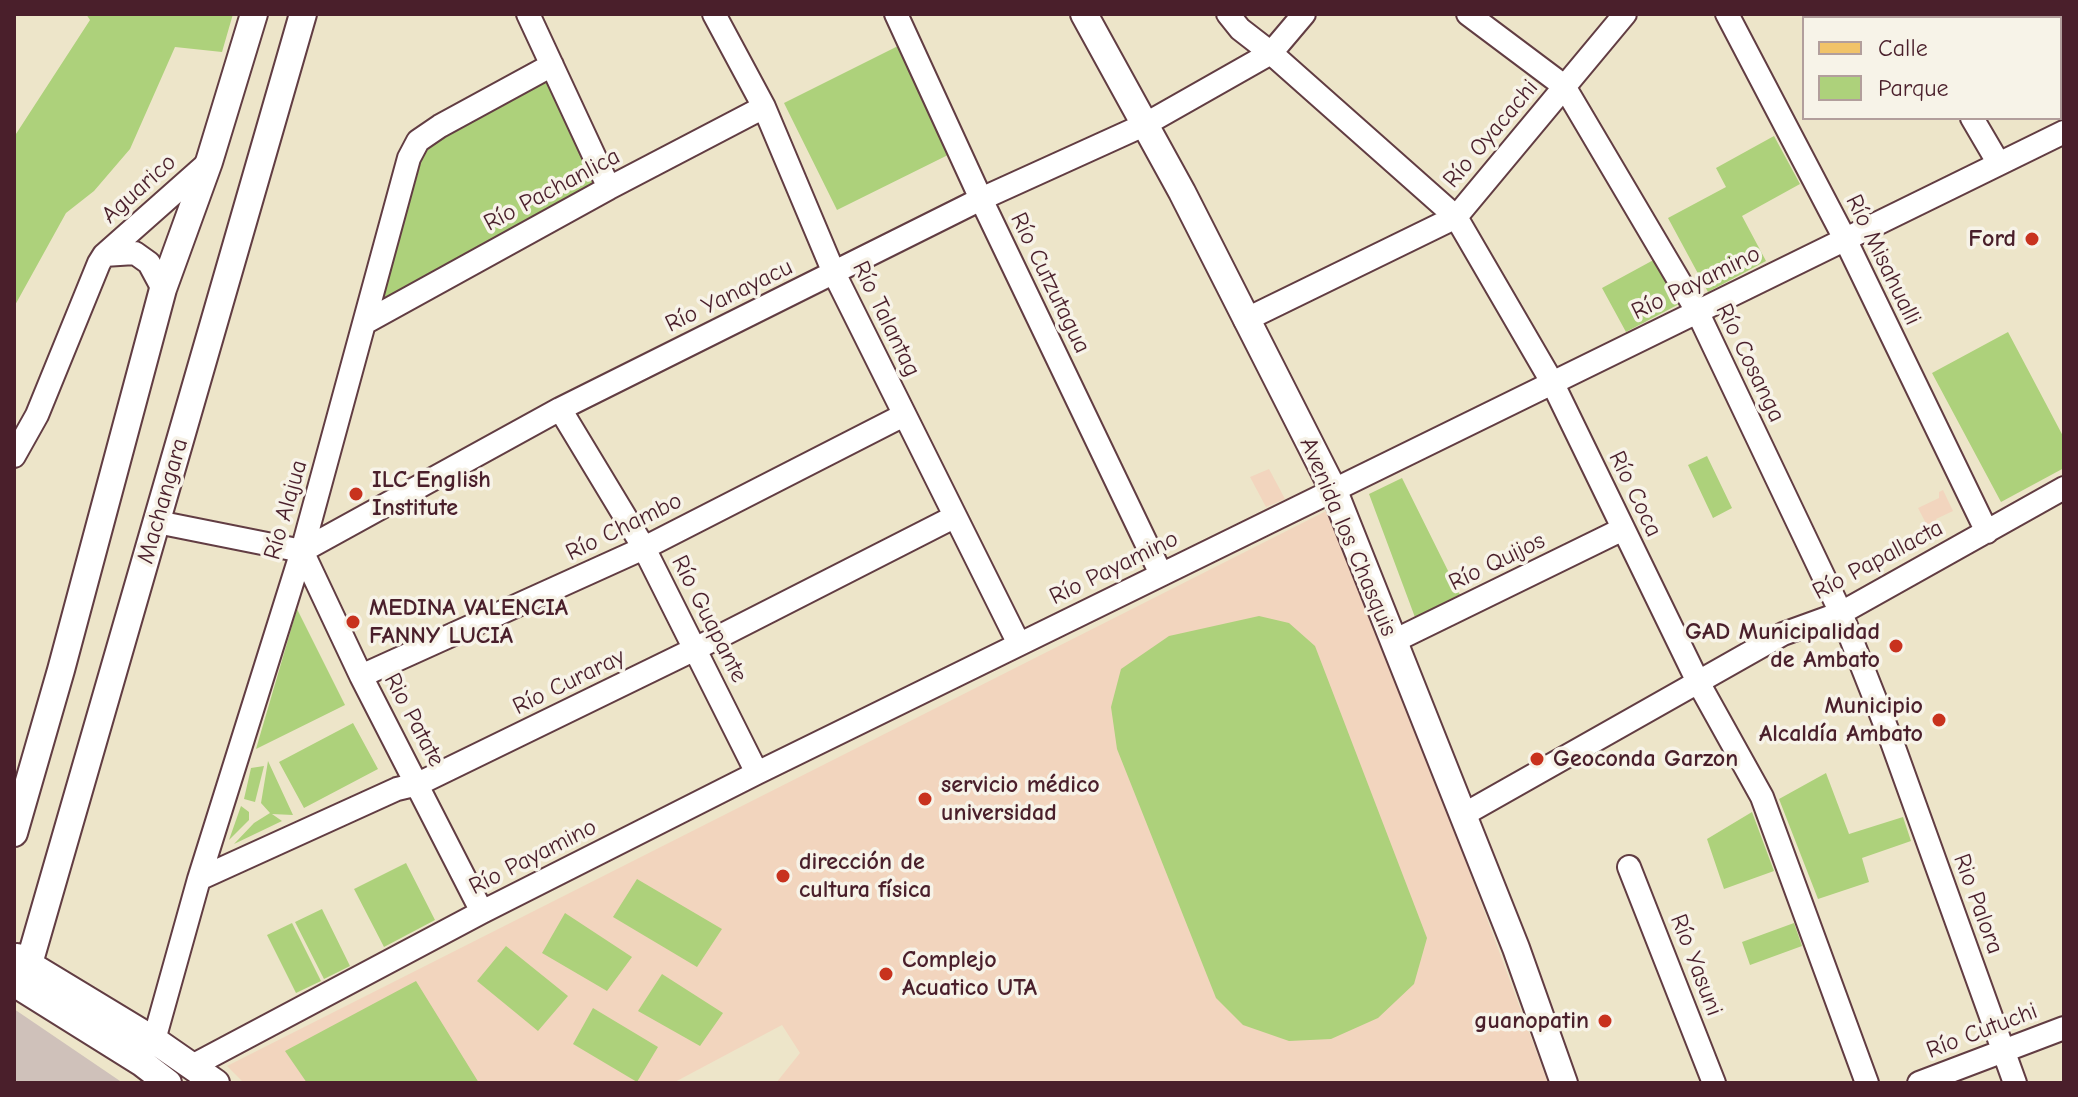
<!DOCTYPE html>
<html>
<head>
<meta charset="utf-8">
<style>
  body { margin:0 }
  #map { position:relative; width:2078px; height:1097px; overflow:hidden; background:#ede5c9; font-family:"Comic Neue",sans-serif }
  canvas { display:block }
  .frame { position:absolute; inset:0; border:16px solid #4a1f2b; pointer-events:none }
  .legend { position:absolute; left:1802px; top:16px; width:260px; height:104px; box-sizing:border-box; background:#f7f3e8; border:2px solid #b29e9c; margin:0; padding:10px 14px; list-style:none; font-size:24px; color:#4a1f2b }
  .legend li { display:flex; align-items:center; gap:16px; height:40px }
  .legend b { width:40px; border:2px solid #b29e9c }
</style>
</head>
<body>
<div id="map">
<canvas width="2078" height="1097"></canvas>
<div class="frame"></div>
<ul class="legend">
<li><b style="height:10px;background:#f1c369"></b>Calle</li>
<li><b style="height:22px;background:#add17b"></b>Parque</li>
</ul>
</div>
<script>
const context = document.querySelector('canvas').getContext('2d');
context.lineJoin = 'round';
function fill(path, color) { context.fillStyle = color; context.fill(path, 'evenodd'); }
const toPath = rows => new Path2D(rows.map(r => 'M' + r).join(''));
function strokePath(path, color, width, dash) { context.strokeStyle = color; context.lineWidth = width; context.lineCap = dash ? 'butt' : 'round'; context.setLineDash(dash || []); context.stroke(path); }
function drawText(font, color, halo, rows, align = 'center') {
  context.font = font + ' "Comic Neue",sans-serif'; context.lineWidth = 7; context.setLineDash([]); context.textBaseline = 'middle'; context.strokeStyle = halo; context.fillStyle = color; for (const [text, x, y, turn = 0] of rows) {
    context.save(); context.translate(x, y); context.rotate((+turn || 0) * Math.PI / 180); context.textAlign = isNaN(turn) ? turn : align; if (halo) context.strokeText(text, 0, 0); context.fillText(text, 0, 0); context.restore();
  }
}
const built = toPath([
  [1269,469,1285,499,1266,507,1250,477],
  [1943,490,1953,511,1936,519,1942,532,1933,537,1918,508,1939,498,1939,492],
  [1334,507,1548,1083,776,1083,800,1053,782,1025,673,1083,244,1083,227,1066]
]);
const industrial = toPath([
  [14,1009,123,1083,14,1083]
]);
const green = toPath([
  [86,14,233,14,222,52,175,47,130,149,94,191,66,213,14,307,14,137,90,20],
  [900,45,954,152,837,210,784,103],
  [549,73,603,186,381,303,426,144],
  [1774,136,1800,184,1742,216,1766,261,1708,292,1668,218,1726,187,1716,168],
  [1659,257,1683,302,1626,332,1602,288],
  [2008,332,2064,438,2064,468,2001,502,1932,373],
  [1707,456,1732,508,1713,518,1688,465],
  [1402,478,1461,597,1416,620,1369,494],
  [297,609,345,705,256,749],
  [1259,616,1289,623,1315,646,1427,938,1414,984,1378,1018,1331,1039,1289,1041,1243,1025,1216,998,1117,749,1111,707,1121,669,1169,636],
  [353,723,378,769,304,808,279,762],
  [268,761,293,815,272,814,282,821,234,844,254,823,270,813,261,803],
  [264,766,255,802,244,799,251,768],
  [1826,773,1849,834,1903,817,1911,841,1862,858,1869,882,1818,899,1779,799],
  [241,806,249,812,249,820,229,840],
  [1752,812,1774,871,1724,889,1707,839],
  [406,863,435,920,384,947,354,889],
  [637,879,722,929,697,967,613,917],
  [322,909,350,966,324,979,295,922],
  [565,913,632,957,607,991,542,953],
  [292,923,321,981,296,993,267,935],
  [1794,923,1802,946,1750,965,1742,942],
  [506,946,568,996,538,1031,477,981],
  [662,974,723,1013,700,1046,638,1011],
  [416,981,479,1083,307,1083,285,1051],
  [593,1008,658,1047,637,1082,573,1044]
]);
const minor = toPath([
  [528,14,609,188],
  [714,14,764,107,834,273,1019,644],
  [896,14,981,199,1161,574],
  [1228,14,1240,29,1271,53,1456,217,1552,382,1698,682,1762,797,1867,1083],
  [1468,14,1564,86,1697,311,1841,613,1892,742,2015,1083],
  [1727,14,1846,241,1987,532],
  [1909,14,1912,18],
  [1972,118,1999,164],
  [104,255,135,253,149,263,163,289],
  [1245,320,1456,217,1625,14],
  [366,322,609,188,764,107],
  [560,409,644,548,757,773],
  [14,456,37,415,99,263,104,255,209,162],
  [157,522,302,551,560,409,981,199,1144,125,1271,53,1304,14],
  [302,551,361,676,482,912],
  [1394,641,1623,529],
  [361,676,644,548,904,415],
  [1463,815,1783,634,1841,613,2064,488],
  [1629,867,1714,1083],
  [199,879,397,789,418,784,695,649,954,517],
  [154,1040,199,879,302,551,409,158,418,141,440,126,552,65],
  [194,1065,482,912,757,773,2064,132],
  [1919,1083,2064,1028]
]);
const tertiary = toPath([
  [1084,14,1182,192,1334,491,1516,948,1564,1083],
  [14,833,61,670,163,289,209,162,254,14],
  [17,957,154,1040,216,1083],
  [14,983,142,1063,168,1083],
  [22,988,303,14]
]);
const primary = toPath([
  [2038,14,2040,18],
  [2060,55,2064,63]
]);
const markers = [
  [2032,239,8,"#c8321e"],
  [356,494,8,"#c8321e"],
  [353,622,8,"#c8321e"],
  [1896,646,8,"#c8321e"],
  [1939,720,8,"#c8321e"],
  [1537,759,8,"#c8321e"],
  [925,799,8,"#c8321e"],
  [783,876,8,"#c8321e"],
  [886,974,8,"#c8321e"],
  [1605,1021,8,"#c8321e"]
];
const streetNames = [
  ["Río Oyacachi",1491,134,-50],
  ["Aguarico",139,189,-42],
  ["Río Pachanlica",552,190,-28],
  ["Río Misahualli",1883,260,64],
  ["Río Cutzutagua",1050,283,64],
  ["Río Payamino",1696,283,-26],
  ["Río Yanayacu",729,296,-26],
  ["Río Talantag",886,319,64],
  ["Río Cosanga",1750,363,64],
  ["Río Coca",1635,494,64],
  ["Machangara",163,501,-74],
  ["Río Alajua",286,510,-74],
  ["Río Chambo",624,527,-26],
  ["Avenida los Chasquis",1348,537,67],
  ["Río Papallacta",1878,560,-28],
  ["Río Quijos",1497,562,-26],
  ["Río Payamino",1114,568,-26],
  ["Río Guapante",709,619,63],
  ["Río Curaray",569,682,-26],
  ["Rio Patate",414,720,62],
  ["Río Payamino",533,857,-27],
  ["Rio Palora",1978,904,70],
  ["Río Yasuni",1696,965,69],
  ["Río Cutuchi",1982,1031,-21]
];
const poiNames = [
  ["Ford",2016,239,"right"],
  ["ILC English",372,480],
  ["Institute",372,508],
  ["MEDINA VALENCIA",369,608],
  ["FANNY LUCIA",369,636],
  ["GAD Municipalidad",1880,632,"right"],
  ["de Ambato",1880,660,"right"],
  ["Municipio",1923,706,"right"],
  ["Alcaldía Ambato",1923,734,"right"],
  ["Geoconda Garzon",1553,759],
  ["servicio médico",941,785],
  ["universidad",941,813],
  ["dirección de",799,862],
  ["cultura física",799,890],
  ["Complejo",902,960],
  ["Acuatico UTA",902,988],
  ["guanopatin",1589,1021,"right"]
];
fill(built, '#f2d5be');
fill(industrial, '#cfc1ba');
fill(green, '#add17b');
strokePath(minor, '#623d43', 26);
strokePath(tertiary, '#623d43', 30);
strokePath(primary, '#623d43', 38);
strokePath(minor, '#fff', 22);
strokePath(tertiary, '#fff', 26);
strokePath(primary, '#f1c369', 34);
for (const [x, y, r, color] of markers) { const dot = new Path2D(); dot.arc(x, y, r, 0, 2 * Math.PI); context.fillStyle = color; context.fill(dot); strokePath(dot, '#f7f3e8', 3); }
drawText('24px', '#4a1f2b', '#f7f3e8', streetNames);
drawText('bold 24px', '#4a1f2b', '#f7f3e8', poiNames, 'left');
</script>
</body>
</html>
